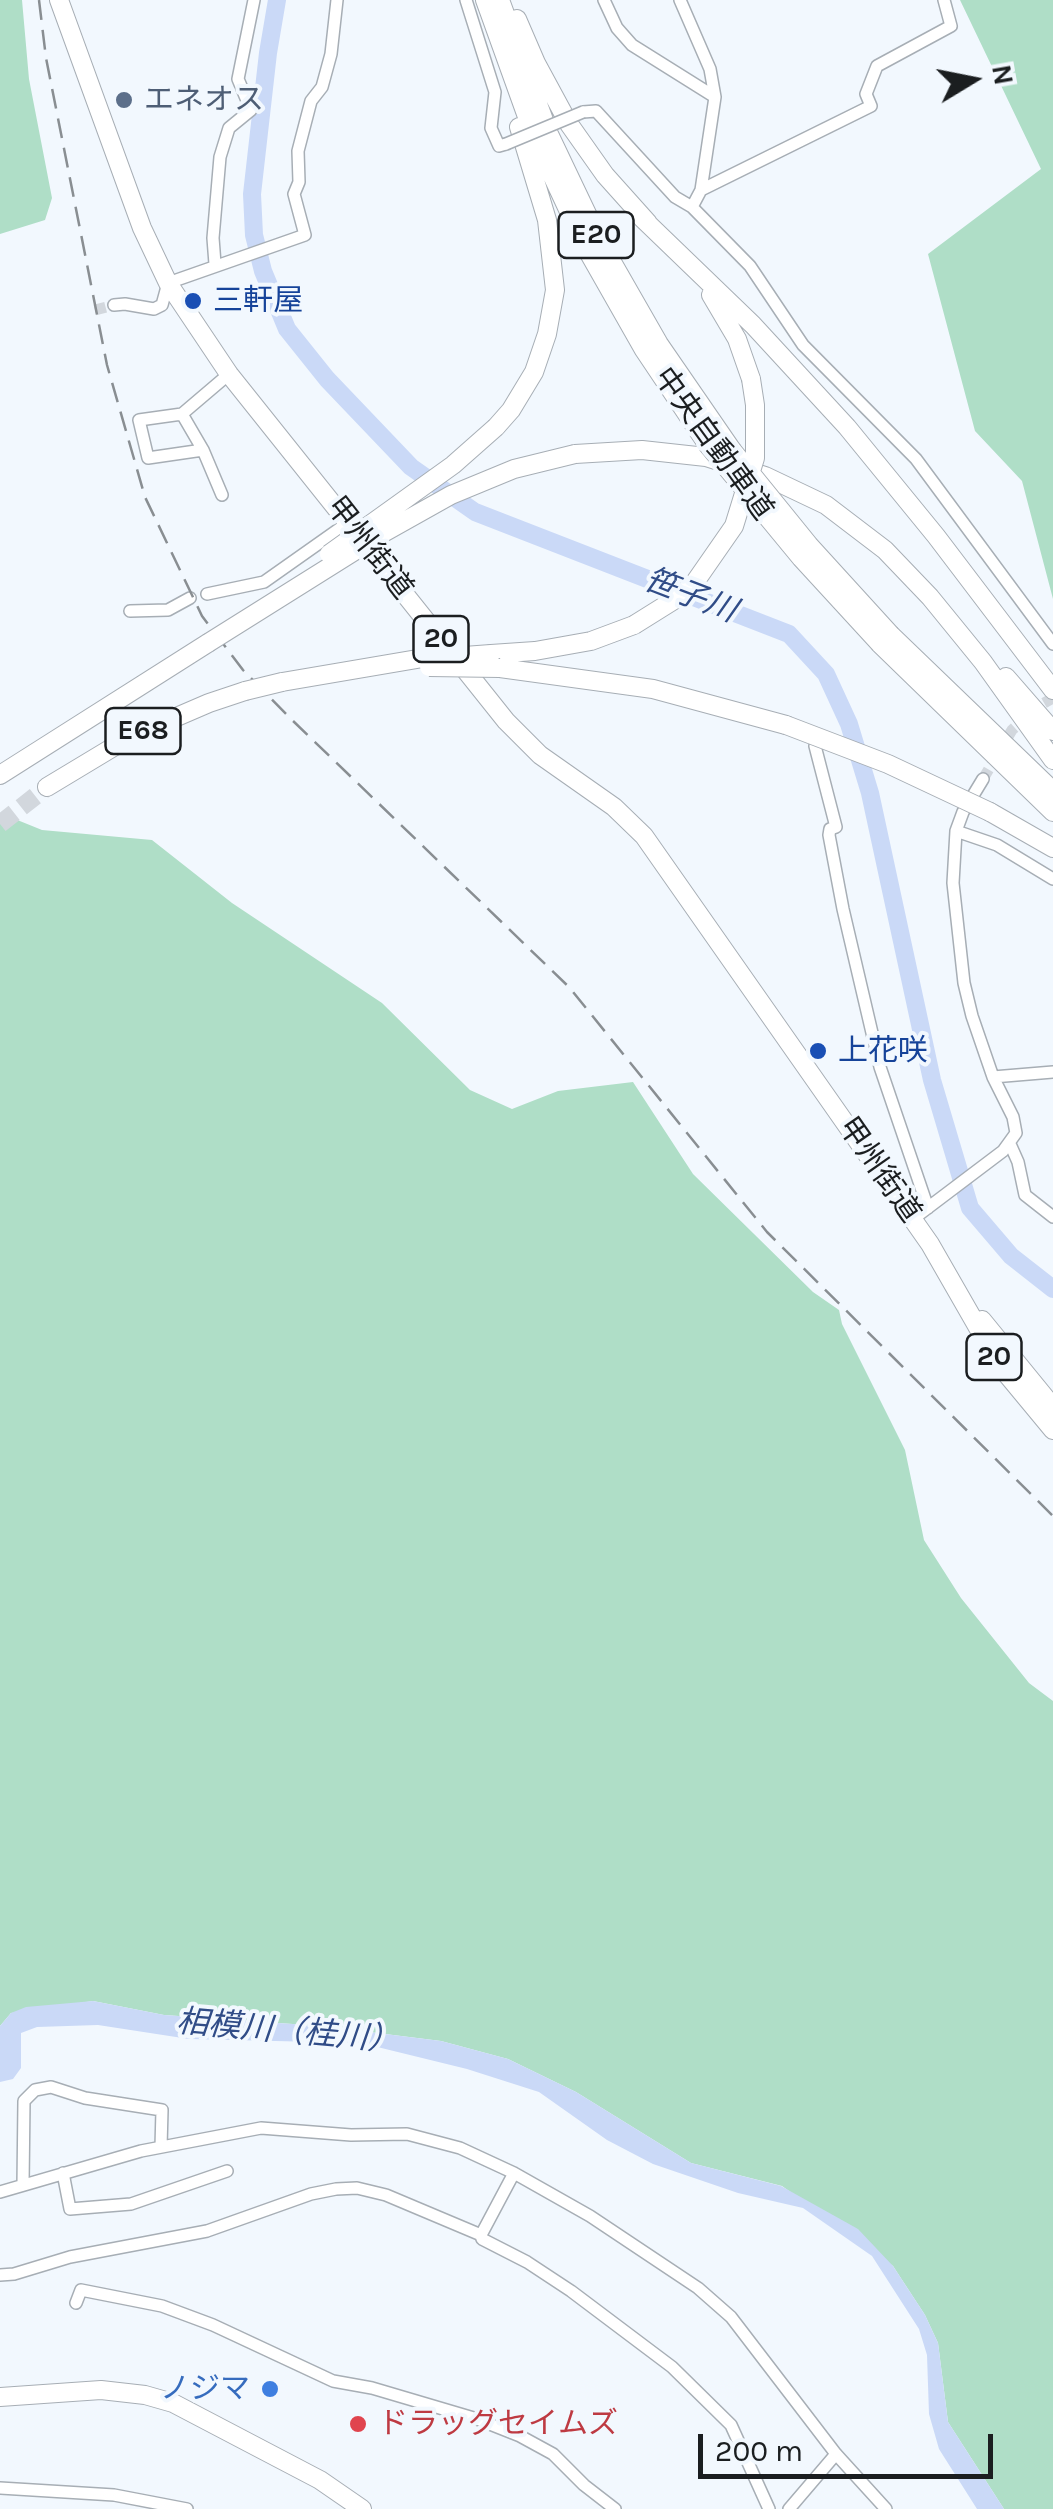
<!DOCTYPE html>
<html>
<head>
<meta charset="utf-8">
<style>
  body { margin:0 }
  #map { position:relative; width:1053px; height:2509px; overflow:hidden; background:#f2f8fe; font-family:Karla,sans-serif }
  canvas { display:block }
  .north { position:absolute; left:923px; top:30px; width:100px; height:100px; -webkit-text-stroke:8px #f2f8fe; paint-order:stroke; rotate:80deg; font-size:28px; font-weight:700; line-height:40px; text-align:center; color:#1b1e20 }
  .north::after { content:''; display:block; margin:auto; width:35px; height:45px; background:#1b1e20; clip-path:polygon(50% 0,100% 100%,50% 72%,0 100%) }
  .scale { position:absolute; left:698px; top:2434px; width:295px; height:45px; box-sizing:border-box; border:5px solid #1b1e20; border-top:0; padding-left:12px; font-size:30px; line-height:35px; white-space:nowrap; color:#1b1e20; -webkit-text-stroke:8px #f2f8fe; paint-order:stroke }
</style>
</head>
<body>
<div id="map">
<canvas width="1053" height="2509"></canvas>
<div class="north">N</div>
<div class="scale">200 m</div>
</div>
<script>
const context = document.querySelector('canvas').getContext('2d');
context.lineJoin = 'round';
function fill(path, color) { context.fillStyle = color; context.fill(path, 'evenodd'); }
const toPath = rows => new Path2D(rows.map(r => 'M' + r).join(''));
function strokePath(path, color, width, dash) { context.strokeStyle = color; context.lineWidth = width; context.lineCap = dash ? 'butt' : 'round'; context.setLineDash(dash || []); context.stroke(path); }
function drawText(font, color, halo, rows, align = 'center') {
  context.font = font + ' Karla,"Noto Sans JP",sans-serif'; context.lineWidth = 8; context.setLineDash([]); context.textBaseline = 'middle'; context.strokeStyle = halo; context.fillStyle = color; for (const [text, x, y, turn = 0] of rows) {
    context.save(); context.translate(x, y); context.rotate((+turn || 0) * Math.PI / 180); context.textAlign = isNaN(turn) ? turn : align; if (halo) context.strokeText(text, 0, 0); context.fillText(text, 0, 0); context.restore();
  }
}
const green = toPath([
  [0,0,22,0,29,79,52,198,45,220,0,234],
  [960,0,1053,0,1053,599,1022,481,975,431,928,254,1041,169],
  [0,813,42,830,152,840,232,903,382,1003,470,1090,512,1109,558,1091,633,1082,693,1174,813,1292,839,1310,842,1324,905,1450,924,1540,961,1598,1029,1683,1053,1701,1053,2509,1004,2509,948,2422,938,2343,925,2315,893,2266,782,2186,691,2163,576,2092,508,2059,441,2041,321,2026,164,2015,93,2001,11,2013,0,2026]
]);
const water = toPath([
  [93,2001,164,2015,321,2026,441,2041,508,2059,576,2092,691,2163,781,2186,858,2229,893,2266,925,2315,938,2343,948,2422,1004,2509,977,2509,939,2449,929,2414,927,2355,919,2329,872,2256,803,2208,738,2193,653,2164,607,2140,539,2092,467,2069,361,2043,189,2039,98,2025,37,2027,21,2033,21,2068,13,2079,0,2082,0,2026,11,2013,26,2007]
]);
const river = toPath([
  [277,0,268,53,252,194,254,235,263,271,287,329,327,379,411,467,475,512,789,634,826,674,849,724,870,793,932,1080,970,1208,1011,1256,1053,1289]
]);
const minorTunnel = toPath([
  [95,310,114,305],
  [983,779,1012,730,1037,707,1053,698]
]);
const highwayTunnel = toPath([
  [0,824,47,787]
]);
const minor = toPath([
  [466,0,495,92,491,128,499,146,506,144],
  [604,0,617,28,632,45,715,97],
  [680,0,710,69,715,97,701,190,692,207],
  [583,112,596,111,675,197,692,207,750,266,803,345,916,459,1053,644],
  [701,190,871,106,866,94,877,66,951,26,944,0],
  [215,264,213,238,220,157,229,128,251,110,238,79,254,0],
  [114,305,125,304,154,309,162,305,168,283,305,235,294,194,299,182,298,151,311,101,322,87,331,54,337,0],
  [182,414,139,420,148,458,203,450],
  [222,495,203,450,182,414,229,374],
  [207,594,264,582,349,522],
  [130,611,168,610,190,598],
  [815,746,836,827,830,829,829,835,843,909,880,1067,928,1208],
  [956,831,997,845,1053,879],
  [993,1077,1053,1072],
  [1010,1144,1018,1162,1025,1195,1053,1217],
  [913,1219,1003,1151,1016,1133,1013,1117,993,1077,972,1016,964,983,953,883,956,831,963,812,983,779],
  [63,2173,70,2209,131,2204,227,2171],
  [514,2173,481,2235,482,2239,527,2262,571,2291,672,2367,731,2425,769,2509],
  [23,2185,24,2101,35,2090,51,2087,85,2098,162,2110,161,2147],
  [0,2192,141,2151,261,2128,351,2135,407,2134,460,2148,514,2173,590,2216,698,2288,731,2317,836,2454,886,2509],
  [0,2275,14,2274,70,2257,207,2231,311,2194,336,2189,357,2188,386,2195,481,2235],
  [76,2303,81,2290,162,2306,213,2325,333,2381,372,2388,477,2419,520,2436,553,2454,584,2485,615,2509],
  [0,2488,114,2495,187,2509],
  [789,2509,836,2454]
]);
const highway = toPath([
  [59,0,142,228,168,283,229,374,506,721,540,755,614,807,644,836,930,1244,1000,1366,1053,1430],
  [485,0,535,139,586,248,644,350,707,444],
  [500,0,549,134,600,241,659,344,732,450],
  [517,19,536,63,569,124,605,175,648,223],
  [642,218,753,325,847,427,936,536,1053,690],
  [711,295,737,339,751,379],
  [496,427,511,410,534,372,547,334,555,290,547,220,519,127],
  [575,454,642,450,706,457,765,476,826,505,885,550,930,597,983,662,1053,760],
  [891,635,1053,791],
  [880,644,1053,812],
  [491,654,535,651,591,641,634,625],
  [500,668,653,689,786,725],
  [1006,677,1053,731],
  [282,682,423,658],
  [0,775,208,643],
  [47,787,130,737,209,703,245,691],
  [990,812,1053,848],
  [982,1320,1053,1407],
  [0,2397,101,2390,145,2395,173,2403,320,2480,362,2509]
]);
const rail = toPath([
  [39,0,46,58,107,365,145,497,202,616,243,670,290,718,569,987,767,1232,1053,1516]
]);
const minorBridge = toPath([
  [506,144,583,112]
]);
const highwayBridge = toPath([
  [707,444,801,558,880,644],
  [732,450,809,545,891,635],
  [329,554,453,465,496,427],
  [634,625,674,600,693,585,734,526,755,458,755,405,751,379],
  [208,643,385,532,451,495,514,469,575,454],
  [451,657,491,654],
  [429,667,500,668],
  [245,691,282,682],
  [786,725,888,764,990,812]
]);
const markers = [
  [124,100,10,"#5c6f8a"],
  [193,301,10,"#1a4fb4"],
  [818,1051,10,"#1a4fb4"],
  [270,2389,10,"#3f7fe0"],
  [358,2424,10,"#e0444e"]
];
const shields = [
  [596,235,75],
  [441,639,55],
  [143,731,75],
  [994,1357,55]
];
const shieldNames = [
  ["E20",596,235],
  ["20",441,639],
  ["E68",143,731],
  ["20",994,1357]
];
const serviceNames = [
  ["エネオス",144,100]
];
const transitNames = [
  ["三軒屋",213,301],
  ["上花咲",838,1051]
];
const streetNames = [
  ["中央自動車道",713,444,54],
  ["甲州街道",369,548,52],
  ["甲州街道",879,1170,55]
];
const shopNames = [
  ["ノジマ",250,2389]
];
const healthNames = [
  ["ドラッグセイムズ",378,2424]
];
const waterNames = [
  ["笹子川",690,596,21],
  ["相模川（桂川）",288,2032,5]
];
fill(green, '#afdec7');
fill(water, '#cad9f7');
strokePath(river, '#cad9f7', 18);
strokePath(minorTunnel, '#d2d7dd', 11, [11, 5.5]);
strokePath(highwayTunnel, '#d2d7dd', 18, [18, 9]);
strokePath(minor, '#a7aeb5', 14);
strokePath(highway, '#a7aeb5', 20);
strokePath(minor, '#fff', 11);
strokePath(highway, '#fff', 18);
strokePath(rail, '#898e92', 2.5, [20, 10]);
strokePath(minorBridge, '#a7aeb5', 14, []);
strokePath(highwayBridge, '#a7aeb5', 20, []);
strokePath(minorBridge, '#fff', 11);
strokePath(highwayBridge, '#fff', 18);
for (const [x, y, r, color] of markers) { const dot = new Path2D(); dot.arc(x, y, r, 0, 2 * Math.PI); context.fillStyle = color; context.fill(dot); strokePath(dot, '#f2f8fe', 4); }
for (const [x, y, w] of shields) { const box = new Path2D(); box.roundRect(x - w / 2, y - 23, w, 46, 8); context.fillStyle = '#f2f8fe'; context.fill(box); strokePath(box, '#1b1e20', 2.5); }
drawText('bold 28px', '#1b1e20', null, shieldNames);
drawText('30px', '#4e5e75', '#f2f8fe', serviceNames, 'left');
drawText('30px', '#164399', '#f2f8fe', transitNames, 'left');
drawText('30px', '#1b1e20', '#f2f8fe', streetNames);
drawText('30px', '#366cbe', '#f2f8fe', shopNames, 'right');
drawText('30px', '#be3a42', '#f2f8fe', healthNames, 'left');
drawText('italic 32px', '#304c87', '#f2f8fe', waterNames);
</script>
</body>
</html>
